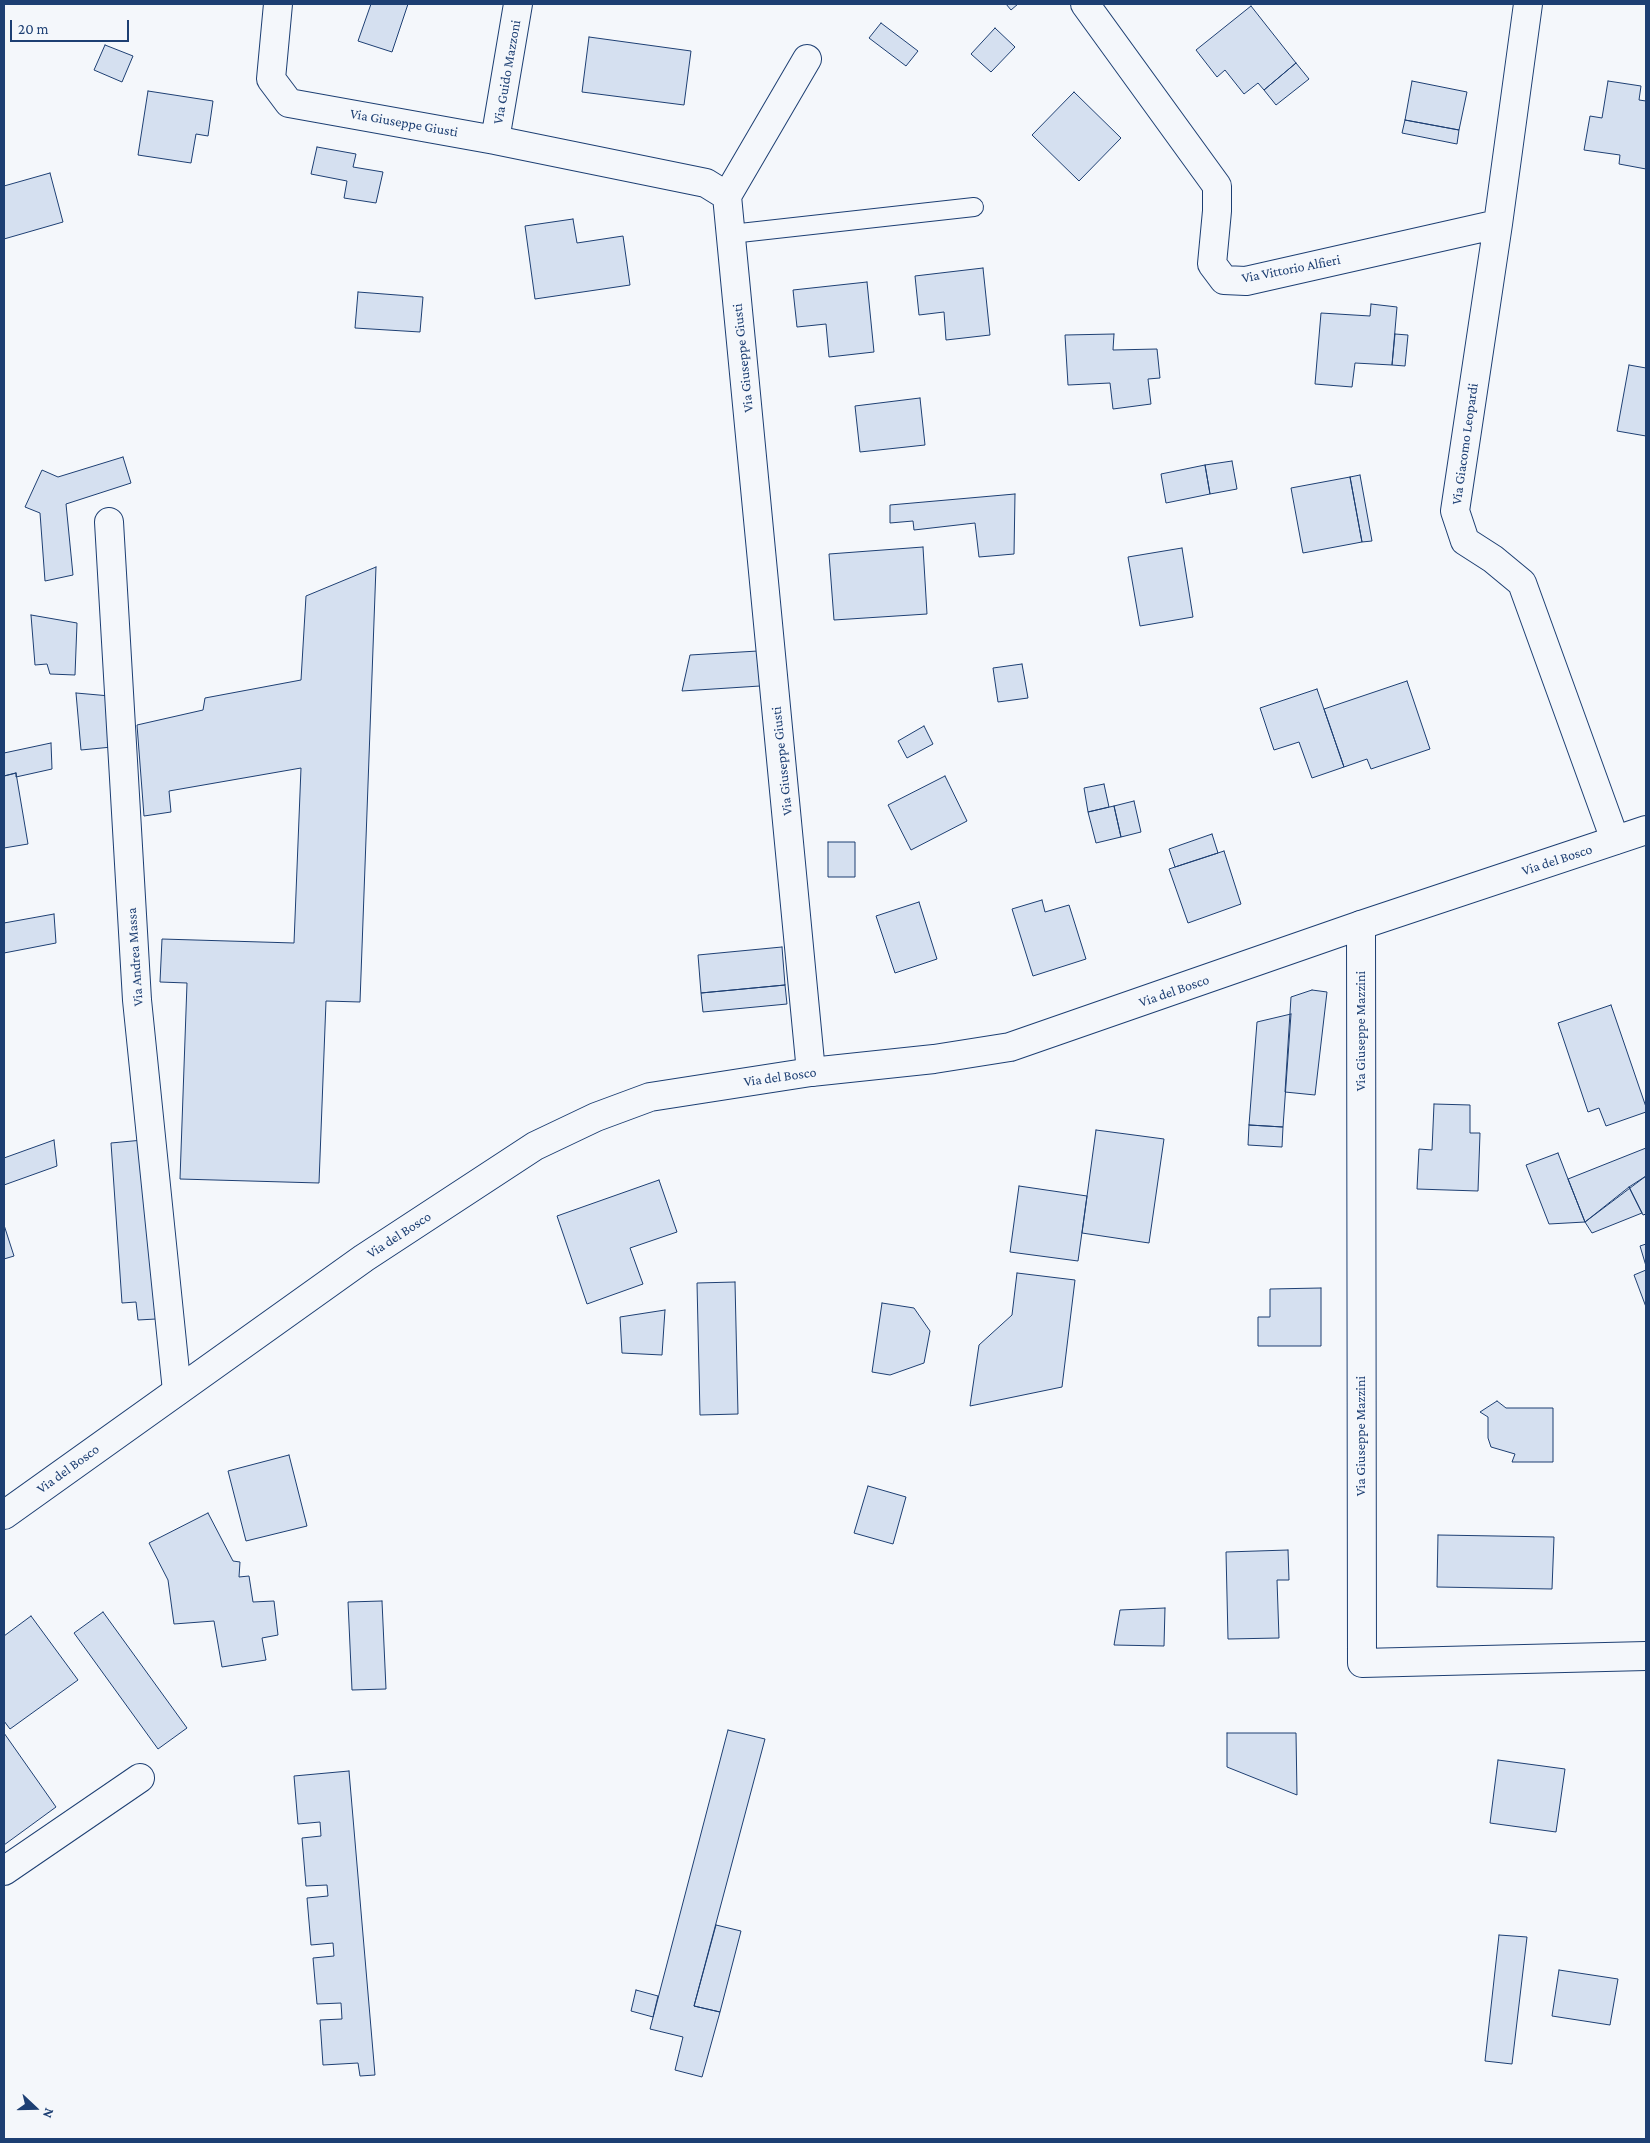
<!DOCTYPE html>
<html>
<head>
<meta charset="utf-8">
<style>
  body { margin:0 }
  #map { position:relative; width:1650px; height:2143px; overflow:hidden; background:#f4f7fb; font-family:"Crimson Pro",serif }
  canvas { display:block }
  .frame { position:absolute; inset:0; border:5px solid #1d3f73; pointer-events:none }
  .north { position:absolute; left:10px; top:2083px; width:50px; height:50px; -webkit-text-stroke:4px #f4f7fb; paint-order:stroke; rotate:111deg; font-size:14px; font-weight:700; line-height:20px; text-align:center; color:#1d3f73 }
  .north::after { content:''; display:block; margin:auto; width:18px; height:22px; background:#1d3f73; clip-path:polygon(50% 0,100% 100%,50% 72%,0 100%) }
  .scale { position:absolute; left:10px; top:20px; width:119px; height:22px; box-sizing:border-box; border:2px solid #1d3f73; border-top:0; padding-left:6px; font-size:15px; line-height:18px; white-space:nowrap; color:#1d3f73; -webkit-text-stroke:4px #f4f7fb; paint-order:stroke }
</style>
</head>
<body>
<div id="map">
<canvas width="1650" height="2143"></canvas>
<div class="frame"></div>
<div class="north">N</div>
<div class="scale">20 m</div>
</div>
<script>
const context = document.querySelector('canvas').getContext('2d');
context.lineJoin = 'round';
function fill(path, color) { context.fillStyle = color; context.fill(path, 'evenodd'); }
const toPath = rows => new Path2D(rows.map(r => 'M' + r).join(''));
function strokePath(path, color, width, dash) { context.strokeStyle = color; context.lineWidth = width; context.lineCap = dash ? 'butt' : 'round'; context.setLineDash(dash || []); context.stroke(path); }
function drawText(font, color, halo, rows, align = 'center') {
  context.font = font + ' "Crimson Pro",serif'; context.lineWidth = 4; context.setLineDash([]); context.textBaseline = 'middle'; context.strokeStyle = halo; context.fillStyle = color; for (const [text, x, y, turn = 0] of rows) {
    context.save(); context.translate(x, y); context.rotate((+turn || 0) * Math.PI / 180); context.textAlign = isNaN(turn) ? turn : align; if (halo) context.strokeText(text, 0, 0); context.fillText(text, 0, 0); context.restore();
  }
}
const building = toPath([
  [371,4,408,4,392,52,358,41,371,4],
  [1006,4,1018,4,1011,10,1006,4],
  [1251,6,1296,63,1264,90,1258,83,1244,94,1225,70,1217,77,1196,50,1251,6],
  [881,23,918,51,906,66,869,38,881,23],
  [995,28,1015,47,991,72,971,54,995,28],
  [589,37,691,51,684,105,582,92,589,37],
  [105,45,133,56,122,82,94,70,105,45],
  [1296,63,1309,79,1276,105,1264,90,1296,63],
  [1412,81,1467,92,1459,130,1405,120,1412,81],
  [1608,81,1641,86,1639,100,1646,101,1646,169,1619,164,1620,155,1584,150,1590,116,1602,118,1608,81],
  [148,91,213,101,208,136,196,134,191,163,138,155,148,91],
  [1074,92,1121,138,1079,181,1032,135,1074,92],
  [1405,120,1459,130,1457,144,1402,133,1405,120],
  [317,147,356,154,353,167,383,172,376,203,344,198,347,181,311,174,317,147],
  [50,173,63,222,4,239,4,186,50,173],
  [573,219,577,243,623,236,630,285,535,299,525,226,573,219],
  [983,268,990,335,946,340,944,312,919,315,915,276,983,268],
  [867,282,874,352,829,357,826,324,797,327,793,290,867,282],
  [358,292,423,297,420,332,355,328,358,292],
  [1371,304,1397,307,1392,365,1355,363,1352,387,1315,384,1321,313,1370,316,1371,304],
  [1114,334,1113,350,1157,349,1160,378,1148,379,1151,404,1113,409,1110,383,1068,385,1065,335,1114,334],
  [1395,334,1408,335,1405,366,1392,365,1395,334],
  [1629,365,1646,368,1646,436,1617,431,1629,365],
  [920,398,925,445,860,452,855,406,920,398],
  [123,457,131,483,66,504,73,575,45,581,40,513,25,507,42,470,58,477,123,457],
  [1232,461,1237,489,1210,494,1205,465,1232,461],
  [1205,465,1210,494,1166,503,1161,474,1205,465],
  [1360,475,1372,541,1362,542,1350,477,1360,475],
  [1350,477,1362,542,1303,553,1291,488,1350,477],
  [1015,494,1014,554,979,557,975,523,914,530,913,521,890,523,890,505,1015,494],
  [923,547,927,614,834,620,829,554,923,547],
  [1182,548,1193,617,1140,626,1128,557,1182,548],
  [376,567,360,1002,326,1001,319,1183,180,1179,187,983,160,982,162,939,294,943,301,768,169,791,171,812,144,816,137,725,203,710,205,698,301,680,306,596,376,567],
  [31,615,77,623,75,675,50,674,47,664,35,665,31,615],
  [758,651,760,686,682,691,690,655,758,651],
  [1022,664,1028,698,998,702,993,668,1022,664],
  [1407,681,1430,749,1371,769,1367,759,1344,767,1324,709,1407,681],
  [1317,689,1344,767,1312,778,1299,742,1274,750,1260,708,1317,689],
  [76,693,110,696,112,747,81,750,76,693],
  [924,726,933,744,907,758,898,741,924,726],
  [51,743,52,769,16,777,16,773,4,776,4,753,51,743],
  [16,773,28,844,4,848,4,776,16,773],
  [945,776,967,821,911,850,888,805,945,776],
  [1104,784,1109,807,1088,812,1084,788,1104,784],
  [1134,801,1141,832,1121,837,1114,806,1134,801],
  [1114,806,1121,837,1096,843,1088,812,1114,806],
  [1212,834,1218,853,1175,867,1169,849,1212,834],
  [828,842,855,842,855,877,828,877,828,842],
  [1224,851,1241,904,1188,923,1169,869,1224,851],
  [1042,900,1045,912,1069,905,1086,959,1033,976,1012,909,1042,900],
  [919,902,937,959,895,973,876,916,919,902],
  [54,914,56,943,4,953,4,923,54,914],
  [782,947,785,985,701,993,698,955,782,947],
  [785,985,787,1004,703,1012,701,993,785,985],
  [1312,990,1327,992,1315,1095,1285,1092,1291,997,1312,990],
  [1611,1005,1646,1107,1646,1112,1606,1126,1599,1108,1588,1112,1558,1023,1611,1005],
  [1291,1014,1283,1127,1249,1125,1257,1022,1291,1014],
  [1434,1104,1470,1105,1470,1133,1480,1133,1478,1191,1417,1189,1419,1149,1432,1150,1434,1104],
  [1249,1125,1283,1127,1282,1147,1248,1145,1249,1125],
  [1096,1130,1164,1139,1149,1243,1082,1233,1096,1130],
  [54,1140,57,1166,4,1185,4,1158,54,1140],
  [143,1140,156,1319,138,1320,136,1302,122,1303,111,1143,143,1140],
  [1646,1148,1646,1176,1585,1222,1568,1179,1646,1148],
  [1558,1153,1568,1179,1585,1222,1549,1224,1526,1165,1558,1153],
  [1646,1176,1646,1214,1643,1215,1629,1187,1646,1176],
  [659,1180,677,1232,630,1248,643,1284,587,1304,557,1216,659,1180],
  [1019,1186,1087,1196,1078,1261,1010,1252,1019,1186],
  [1629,1187,1642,1213,1592,1233,1585,1222,1629,1187],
  [4,1225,14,1256,4,1259,4,1225],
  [1646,1244,1646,1266,1640,1246,1646,1244],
  [1646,1270,1646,1307,1634,1275,1646,1270],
  [1017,1273,1075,1280,1062,1387,970,1406,979,1345,1012,1315,1017,1273],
  [735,1282,738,1414,700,1415,697,1283,735,1282],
  [1321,1288,1321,1346,1258,1346,1258,1317,1270,1317,1270,1289,1321,1288],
  [882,1303,914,1308,930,1331,924,1363,890,1375,872,1372,882,1303],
  [665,1310,662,1355,622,1353,620,1317,665,1310],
  [1497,1401,1506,1408,1553,1408,1553,1462,1512,1462,1515,1454,1491,1447,1488,1438,1488,1417,1480,1412,1497,1401],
  [289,1455,307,1526,246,1541,228,1471,289,1455],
  [868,1486,906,1497,893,1544,854,1533,868,1486],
  [208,1513,233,1561,240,1562,239,1577,249,1576,253,1602,274,1601,278,1635,262,1638,266,1660,222,1667,214,1621,174,1624,168,1580,149,1543,208,1513],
  [1438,1535,1554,1537,1552,1589,1437,1587,1438,1535],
  [1288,1550,1289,1580,1277,1580,1279,1638,1228,1639,1226,1552,1288,1550],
  [382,1601,386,1689,352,1690,348,1602,382,1601],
  [1165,1608,1164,1646,1114,1645,1120,1610,1165,1608],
  [103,1612,187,1728,158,1749,74,1633,103,1612],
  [31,1616,78,1680,10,1729,4,1721,4,1636,31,1616],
  [728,1730,765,1739,694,2006,720,2012,702,2077,675,2070,683,2037,650,2029,728,1730],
  [4,1733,56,1807,4,1845,4,1733],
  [1227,1733,1296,1733,1297,1795,1227,1767,1227,1733],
  [1498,1760,1565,1769,1556,1832,1490,1823,1498,1760],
  [349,1771,375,2075,360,2076,358,2063,323,2065,320,2020,342,2019,341,2003,317,2004,313,1958,334,1956,333,1943,311,1945,307,1898,328,1896,327,1885,306,1886,302,1838,321,1836,320,1822,298,1824,294,1776,349,1771],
  [716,1925,741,1931,720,2012,694,2006,716,1925],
  [1499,1935,1527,1937,1512,2064,1485,2061,1499,1935],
  [1559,1970,1618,1979,1610,2025,1552,2016,1559,1970],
  [636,1990,658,1996,653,2017,631,2011,636,1990]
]);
const lane = toPath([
  [731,234,974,207]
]);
const street = toPath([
  [278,4,271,79,289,103,495,140,706,183,727,196,811,1072],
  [1085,4,1217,186,1217,211,1212,264,1224,280,1246,281,1498,224],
  [1528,4,1498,224,1455,511,1465,541,1493,559,1522,583,1615,840],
  [495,140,518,4],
  [727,196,807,59],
  [109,522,137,1000,177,1391],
  [1361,925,1362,1663,1646,1656],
  [4,1871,140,1778]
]);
const secondary = toPath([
  [4,1515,364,1258,535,1146,596,1117,650,1097,811,1072,934,1059,1010,1047,1361,925,1646,830]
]);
const streetNames = [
  ["Via Guido Mazzoni",507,72,-80],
  ["Via Giuseppe Giusti",404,123,10],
  ["Via Vittorio Alfieri",1291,269,-11],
  ["Via Giuseppe Giusti",743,358,-96],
  ["Via Giacomo Leopardi",1465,444,-82],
  ["Via Giuseppe Giusti",782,761,-96],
  ["Via del Bosco",1557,860,-18],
  ["Via Andrea Massa",135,957,-94],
  ["Via del Bosco",1174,991,-19],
  ["Via Giuseppe Mazzini",1361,1031,-90],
  ["Via del Bosco",780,1077,-8],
  ["Via del Bosco",399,1235,-33],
  ["Via Giuseppe Mazzini",1361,1436,-90],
  ["Via del Bosco",68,1469,-36]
];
fill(building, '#d5e0f0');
strokePath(building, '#1d3f73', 1);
strokePath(lane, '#1d3f73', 20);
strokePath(street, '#1d3f73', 30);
strokePath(secondary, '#1d3f73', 30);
strokePath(lane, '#f4f7fb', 18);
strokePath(street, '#f4f7fb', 28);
strokePath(secondary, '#f4f7fb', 28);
drawText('14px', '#1d3f73', '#f4f7fb', streetNames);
</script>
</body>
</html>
